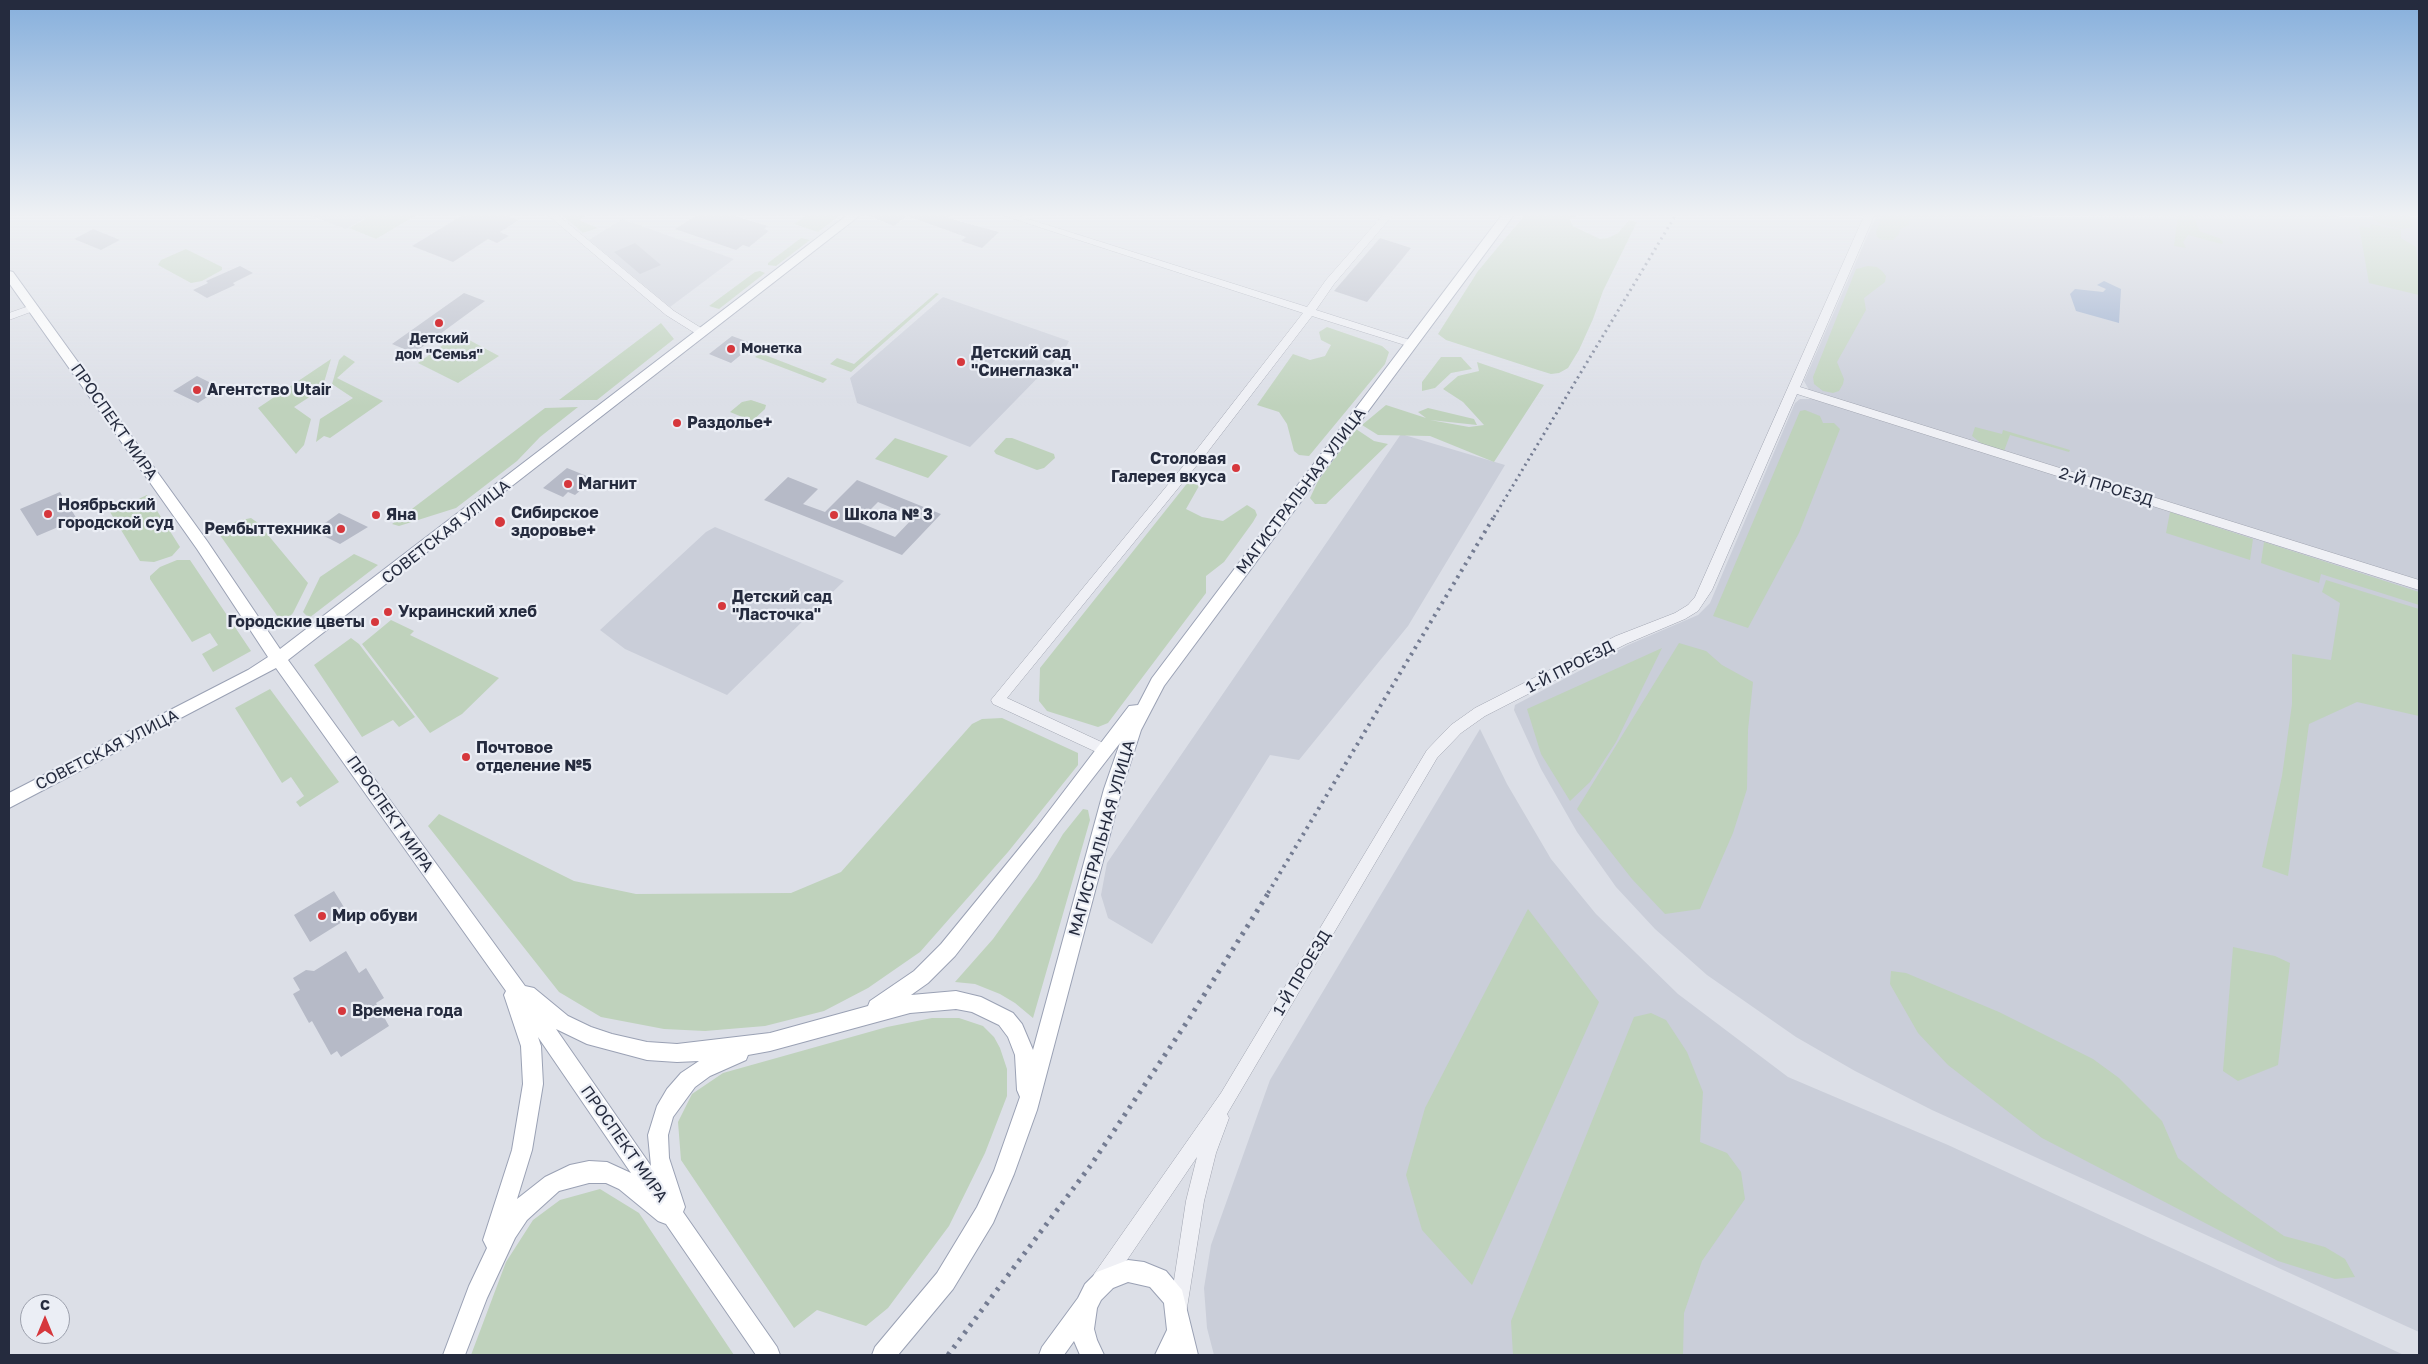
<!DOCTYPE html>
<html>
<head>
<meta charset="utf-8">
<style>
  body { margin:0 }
  #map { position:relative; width:2428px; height:1364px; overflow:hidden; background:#dcdfe7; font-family:"Golos Text",sans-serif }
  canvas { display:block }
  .frame { position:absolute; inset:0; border:10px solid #252b3e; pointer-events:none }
  .north { position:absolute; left:20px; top:1294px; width:50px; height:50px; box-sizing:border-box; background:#ebeef5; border:1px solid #9ca0ac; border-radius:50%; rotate:0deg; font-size:14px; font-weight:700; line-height:20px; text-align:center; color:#252b3e }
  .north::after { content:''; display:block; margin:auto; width:18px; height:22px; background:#d6373c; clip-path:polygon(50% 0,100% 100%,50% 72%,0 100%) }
</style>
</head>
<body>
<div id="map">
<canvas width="2428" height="1364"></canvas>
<div class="frame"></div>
<div class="north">С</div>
</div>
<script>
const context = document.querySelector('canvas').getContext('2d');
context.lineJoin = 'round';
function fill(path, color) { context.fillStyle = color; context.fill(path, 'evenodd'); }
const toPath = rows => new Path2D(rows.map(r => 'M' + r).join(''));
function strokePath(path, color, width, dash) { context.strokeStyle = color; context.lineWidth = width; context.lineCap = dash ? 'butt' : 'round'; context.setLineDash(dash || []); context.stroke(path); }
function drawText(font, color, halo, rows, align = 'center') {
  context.font = font + ' "Golos Text",sans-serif'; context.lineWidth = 4.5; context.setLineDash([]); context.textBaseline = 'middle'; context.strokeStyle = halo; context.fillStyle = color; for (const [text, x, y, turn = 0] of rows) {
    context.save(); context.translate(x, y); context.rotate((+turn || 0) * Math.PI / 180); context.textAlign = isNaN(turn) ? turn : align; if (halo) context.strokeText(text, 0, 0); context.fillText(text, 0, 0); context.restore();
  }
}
const built = toPath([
  [311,216,369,216,346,229],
  [1876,216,2419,217,2419,582,1809,390,1804,381],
  [622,219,734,259,670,307,589,240],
  [943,297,1069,341,1064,351,970,447,857,403,850,378],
  [1800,399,1813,399,2419,589,2419,1332,1932,1110,1855,1071,1796,1037,1707,975,1655,929,1616,887,1577,832,1541,769,1514,710,1515,705,1628,645,1698,615,1710,603,1795,403],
  [1401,434,1505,465,1408,626,1299,760,1270,755,1152,944,1108,918,1101,895,1107,863],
  [715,527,844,581,727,695,625,649,600,630,706,532],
  [1480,729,1507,784,1551,859,1596,914,1678,994,1788,1077,1948,1145,2404,1355,1214,1355,1207,1328,1204,1288,1211,1245,1270,1080]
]);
const green = toPath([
  [370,216,415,216,376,239,349,228],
  [563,216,585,216,579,220,598,228,583,233],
  [805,216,839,216,818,232,794,224],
  [1524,216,1576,216,1570,219,1573,226,1600,239,1608,238,1618,233,1629,220,1637,222,1603,291,1593,319,1579,350,1568,368,1559,373,1551,374,1538,370,1446,340,1438,334,1478,271],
  [1882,216,1910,216,1909,225,1900,229,1899,234,1893,240,1882,240,1877,237,1876,232],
  [2178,216,2194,216,2199,231,2219,238,2223,242,2222,244,2188,235,2183,242,2186,248,2174,246],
  [2373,216,2409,216,2413,227,2401,229,2380,224,2376,221],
  [2371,224,2401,230,2401,238,2416,247,2419,272,2419,295,2369,283,2359,226,2370,228],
  [801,238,810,240,776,266,768,265,768,263],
  [186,249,222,267,222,270,202,281,191,283,158,265,161,260],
  [1868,266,1877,267,1882,271,1886,276,1885,282,1864,298,1866,310,1837,362,1844,379,1843,384,1839,391,1833,393,1823,391,1814,384,1813,377,1856,269],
  [760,271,765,273,719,309,709,306,755,272],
  [936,293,939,294,851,372,830,364,837,358,854,364],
  [661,323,674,339,597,400,559,400],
  [1327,327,1382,346,1389,352,1385,364,1309,456,1299,455,1294,451,1287,424,1279,412,1257,405,1293,354,1310,360,1325,356,1331,345,1321,340,1319,332],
  [458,334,499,356,458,383,418,363],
  [760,353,827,379,823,383,755,357],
  [344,355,355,362,337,378,383,401,330,438,324,436,316,442,320,419,353,398,332,384,339,360],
  [1441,357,1461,357,1472,369,1451,373,1435,388,1422,391,1422,382],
  [331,359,322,389,294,407,311,419,304,445,296,454,258,408],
  [1477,362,1544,385,1494,462,1430,436,1378,435,1362,425,1386,405,1426,418,1418,412,1428,408,1474,419,1477,425,1430,420,1469,427,1484,425,1463,402,1443,389,1458,376,1479,371],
  [751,400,766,405,765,409,752,421,730,412,742,402],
  [578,407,540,437,517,461,456,508,399,526,392,524,545,408],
  [1805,410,1820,416,1823,423,1834,423,1840,429,1799,533,1748,628,1713,616,1800,411],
  [1975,427,2002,434,2003,430,2070,450,2069,452,2010,435,2004,451,1982,444,1972,436],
  [1356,429,1374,441,1388,444,1326,504,1315,504,1310,498,1318,481],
  [895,438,948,456,928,478,875,459],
  [1006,438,1012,438,1054,454,1055,458,1044,468,1037,470,996,454,994,451],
  [1189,481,1199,486,1186,509,1202,517,1223,521,1247,505,1255,510,1257,515,1253,522,1224,562,1206,576,1206,593,1108,723,1098,727,1047,711,1039,701,1040,668],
  [147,495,180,547,172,556,154,562,140,561,110,512],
  [2170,512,2253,539,2250,560,2166,533],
  [251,518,258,523,308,583,293,613,283,624,217,531,237,521],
  [2264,542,2419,592,2419,605,2321,574,2319,583,2261,563],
  [354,554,378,565,309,618,303,612,320,577],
  [177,560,190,560,251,651,213,672,202,654,218,645,210,633,192,642,150,579,150,576,160,567],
  [2326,580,2419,609,2419,716,2357,702,2309,724,2288,876,2262,867,2282,776,2292,704,2292,654,2331,660,2340,603,2322,592],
  [391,620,414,631,410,635,499,678,462,714,430,733,362,644],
  [351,638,359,644,415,717,399,727,393,720,362,737,314,665],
  [1679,643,1706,651,1722,665,1753,682,1748,730,1747,789,1733,833,1700,909,1665,914,1632,879,1577,809],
  [1662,648,1616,742,1590,782,1570,801,1541,754,1527,709],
  [270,689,339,782,300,807,296,802,304,796,291,777,282,783,235,708],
  [1002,718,1078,753,1078,765,1008,852,920,952,868,988,824,1011,765,1026,705,1031,664,1029,601,1017,559,992,428,826,439,814,574,881,636,894,791,893,841,872,972,724,982,719],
  [1083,809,1088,810,1090,820,1033,1018,1015,1003,1000,994,975,984,955,982,993,939,1037,878,1063,834],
  [1528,909,1599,1002,1472,1285,1422,1230,1406,1175,1425,1108],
  [2233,947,2275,956,2290,963,2278,1065,2238,1081,2223,1071],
  [1891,971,1906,973,1999,1012,2093,1059,2119,1078,2162,1121,2178,1158,2218,1190,2284,1236,2325,1247,2345,1259,2355,1277,2335,1279,2278,1261,2042,1138,1948,1065,1918,1033,1890,984],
  [1651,1013,1666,1020,1687,1052,1703,1092,1700,1142,1727,1153,1741,1172,1745,1199,1702,1261,1684,1313,1683,1355,1513,1355,1511,1321,1634,1017],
  [932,1018,959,1018,983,1026,994,1037,1000,1048,1007,1069,1007,1096,985,1153,949,1226,888,1308,866,1326,817,1310,794,1328,681,1160,678,1122,692,1094,723,1073,887,1027],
  [600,1189,639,1213,734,1355,471,1355,506,1262,533,1220,560,1200]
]);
const water = toPath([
  [2104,281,2121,289,2119,323,2076,311,2070,294,2075,289,2103,292,2106,289,2097,285]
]);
const building = toPath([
  [461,216,508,216,519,220,500,232,509,236,497,243,488,239,453,262,412,246],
  [695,216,735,216,768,226,764,229,769,231,749,247,743,245,736,250,675,229],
  [869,216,907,216,894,226],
  [907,216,950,216,948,218,999,232,982,248,961,241,966,237],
  [93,229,108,235,120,240,101,250,74,239],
  [1380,238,1411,248,1367,302,1334,291],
  [635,243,661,265,640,274,614,252],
  [240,266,253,273,233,283,235,285,207,298,193,290,208,283,206,281],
  [464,293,485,301,414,353,392,344],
  [732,336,754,344,731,363,709,354],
  [197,376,221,388,198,403,173,391],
  [567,468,594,479,575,495,568,492,563,497,543,488],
  [788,477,818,489,803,504,825,512,857,480,941,514,902,555,764,500],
  [878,502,914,517,895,537,858,522],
  [60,492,77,519,37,536,20,509],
  [339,513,368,527,340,544,314,531],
  [334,891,350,917,310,942,294,915],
  [346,951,359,973,366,968,384,998,376,1003,389,1026,341,1057,337,1051,331,1055,312,1021,309,1023,293,994,300,990,293,978,306,970,314,971]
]);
const minor = toPath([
  [549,216,559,216,674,311,706,331,706,335,698,335,666,315,549,216],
  [1005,216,1019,216,1307,307,1326,280,1382,216,1392,216,1334,284,1316,310,1416,342,1417,344,1416,346,1408,346,1312,316,1206,454,1007,698,1110,746,1112,750,1110,754,1105,756,993,704,991,700,1198,448,1303,313,1005,216],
  [1864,216,1874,216,1800,387,2419,580,2419,590,1797,394,1712,590,1698,611,1685,619,1626,644,1485,716,1461,733,1437,758,1227,1114,1229,1118,1216,1153,1204,1201,1186,1314,1179,1316,1172,1314,1170,1307,1186,1201,1197,1157,1108,1288,1101,1290,1094,1288,1092,1281,1094,1274,1221,1093,1427,750,1451,725,1475,708,1616,636,1675,613,1688,605,1695,597,1864,216],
  [32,305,37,308,36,310,9,320,9,313,32,305]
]);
const major = toPath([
  [846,216,859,216,288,660,525,986,534,988,568,1016,591,1027,612,1034,647,1042,677,1044,770,1033,868,1006,870,1001,914,971,941,944,1036,828,1129,706,1138,705,1152,678,1501,216,1513,216,1164,686,1141,730,1122,789,1037,1110,1014,1174,993,1223,953,1289,898,1355,872,1355,875,1347,937,1273,977,1207,994,1171,1020,1097,1017,1090,1015,1055,1008,1037,999,1025,972,1012,956,1009,910,1013,770,1051,748,1055,746,1060,710,1076,695,1087,673,1117,668,1135,669,1158,685,1207,683,1212,777,1347,780,1355,756,1355,666,1224,658,1221,619,1189,606,1183,589,1183,559,1191,527,1220,515,1238,487,1298,465,1355,443,1355,469,1286,487,1248,483,1240,512,1150,523,1084,521,1046,504,995,506,991,276,668,9,808,9,793,248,670,268,657,197,549,9,283,9,271,13,272,207,541,280,649,846,216],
  [1120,743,1104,789,1033,1050,1022,1024,1013,1013,981,997,956,991,911,995,928,983,955,956,1120,743],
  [556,1029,587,1044,647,1060,677,1062,699,1061,681,1073,667,1089,657,1106,648,1135,651,1166,556,1029],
  [538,1037,631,1173,607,1162,589,1161,570,1165,545,1177,517,1199,532,1150,543,1084,541,1046,538,1037],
  [1128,1260,1144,1262,1166,1271,1182,1290,1198,1355,1155,1355,1167,1330,1164,1303,1150,1287,1128,1282,1113,1288,1101,1300,1097,1308,1094,1329,1097,1340,1104,1355,1080,1355,1074,1341,1064,1355,1039,1355,1042,1347,1078,1298,1085,1284,1097,1272,1128,1260]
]);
const railFar2 = toPath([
  [1494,517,1675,216]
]);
const railFar1 = toPath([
  [1268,893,1495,515]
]);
const rail = toPath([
  [948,1355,1091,1165,1187,1022,1269,892]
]);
const markers = [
  [439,323,5,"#d6373c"],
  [731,349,5,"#d6373c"],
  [961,362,5,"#d6373c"],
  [197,390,5,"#d6373c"],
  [677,423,5,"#d6373c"],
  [1236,468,5,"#d6373c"],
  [568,484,5,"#d6373c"],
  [48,514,5,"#d6373c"],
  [376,515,5,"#d6373c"],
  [834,515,5,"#d6373c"],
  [500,522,6,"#d6373c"],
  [341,529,5,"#d6373c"],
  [722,606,5,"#d6373c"],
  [388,612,5,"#d6373c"],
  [375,622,5,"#d6373c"],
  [466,757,5,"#d6373c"],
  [322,916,5,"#d6373c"],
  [342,1011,5,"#d6373c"]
];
const farPoinames = [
  ["Детский",439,339],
  ["дом \"Семья\"",439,355],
  ["Монетка",741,349,"left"]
];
const poiNames = [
  ["Детский сад",971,353],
  ["\"Синеглазка\"",971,371],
  ["Агентство Utair",207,390],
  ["Раздолье+",687,423],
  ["Столовая",1226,459,"right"],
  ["Галерея вкуса",1226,477,"right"],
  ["Магнит",578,484],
  ["Ноябрьский",58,505],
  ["городской суд",58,523],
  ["Сибирское",511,513],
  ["здоровье+",511,531],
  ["Яна",386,515],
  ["Школа № 3",844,515],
  ["Рембыттехника",331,529,"right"],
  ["Детский сад",732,597],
  ["\"Ласточка\"",732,615],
  ["Украинский хлеб",398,612],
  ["Городские цветы",365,622,"right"],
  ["Почтовое",476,748],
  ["отделение №5",476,766],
  ["Мир обуви",332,916],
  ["Времена года",352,1011]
];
const streetNames = [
  ["ПРОСПЕКТ МИРА",114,422,55],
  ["2-Й ПРОЕЗД",2106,487,17],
  ["МАГИСТРАЛЬНАЯ УЛИЦА",1301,491,-53],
  ["СОВЕТСКАЯ УЛИЦА",446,532,-38],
  ["1-Й ПРОЕЗД",1570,667,-27],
  ["СОВЕТСКАЯ УЛИЦА",107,750,-27],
  ["ПРОСПЕКТ МИРА",390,814,55],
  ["МАГИСТРАЛЬНАЯ УЛИЦА",1102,838,-74],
  ["1-Й ПРОЕЗД",1302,973,-59],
  ["ПРОСПЕКТ МИРА",624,1144,55]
];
fill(built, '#caced9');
fill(green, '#bfd2bc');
fill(water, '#94a8ca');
fill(building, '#b6bac7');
strokePath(minor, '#a1a5b1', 1);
strokePath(major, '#9aa1b4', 2);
fill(minor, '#eff0f5');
fill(major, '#fff');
strokePath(railFar2, '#747c92', 3, [2, 4]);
strokePath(railFar1, '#747c92', 4, [2.5, 5]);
strokePath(rail, '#747c92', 5, [3, 6]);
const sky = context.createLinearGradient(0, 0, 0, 406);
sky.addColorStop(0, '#86afdc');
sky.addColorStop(0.53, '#eff1f4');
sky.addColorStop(1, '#eff1f400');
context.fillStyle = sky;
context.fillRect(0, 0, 2428, 406);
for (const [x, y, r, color] of markers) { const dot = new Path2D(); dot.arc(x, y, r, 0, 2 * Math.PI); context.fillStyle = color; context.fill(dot); strokePath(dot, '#ebeef5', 2); }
drawText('bold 14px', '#252b3e', '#ebeef5', farPoinames);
drawText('bold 16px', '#252b3e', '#ebeef5', poiNames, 'left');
drawText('16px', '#252b3e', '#ebeef5', streetNames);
</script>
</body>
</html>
